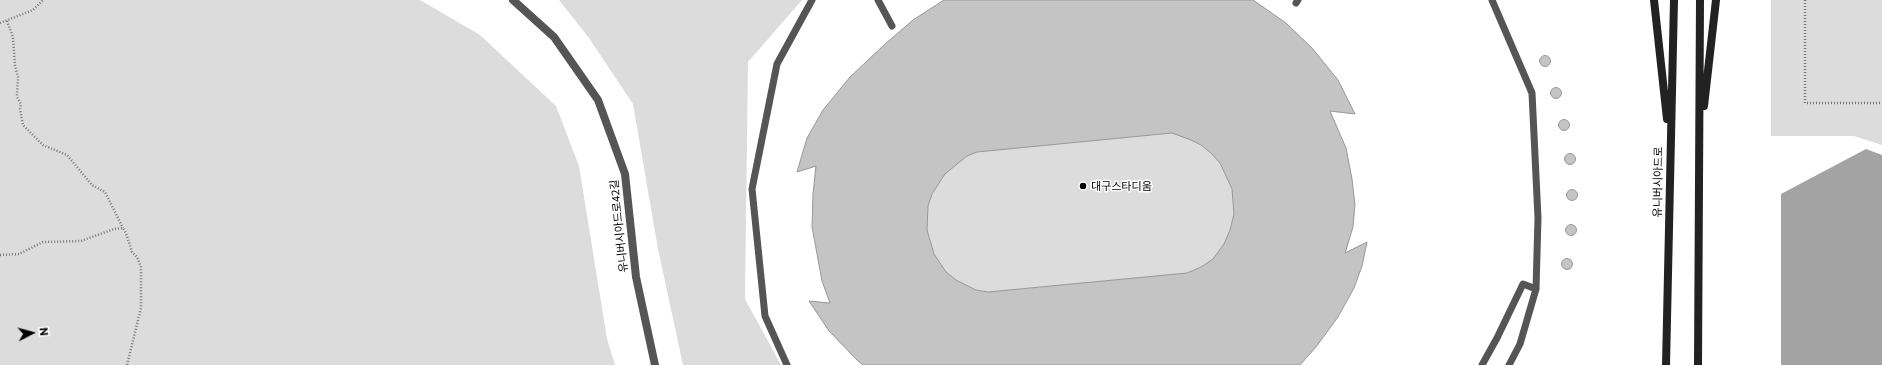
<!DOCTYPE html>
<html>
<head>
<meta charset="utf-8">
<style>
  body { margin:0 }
  #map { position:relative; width:1882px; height:365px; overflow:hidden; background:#fff; font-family:Commissioner,sans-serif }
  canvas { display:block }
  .north { position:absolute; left:12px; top:313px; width:40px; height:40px; -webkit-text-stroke:3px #fff; paint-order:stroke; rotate:84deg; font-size:11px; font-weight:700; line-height:16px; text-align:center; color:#000 }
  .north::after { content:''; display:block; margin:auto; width:14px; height:18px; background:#000; clip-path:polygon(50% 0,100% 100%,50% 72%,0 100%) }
</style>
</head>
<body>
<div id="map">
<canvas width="1882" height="365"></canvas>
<div class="north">N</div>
</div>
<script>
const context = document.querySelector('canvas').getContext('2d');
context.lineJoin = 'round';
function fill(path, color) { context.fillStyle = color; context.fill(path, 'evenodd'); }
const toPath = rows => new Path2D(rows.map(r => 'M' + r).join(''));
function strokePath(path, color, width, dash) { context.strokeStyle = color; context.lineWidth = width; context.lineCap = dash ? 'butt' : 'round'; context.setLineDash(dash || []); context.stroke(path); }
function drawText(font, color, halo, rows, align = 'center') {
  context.font = font + ' Commissioner,"Noto Sans KR",sans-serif'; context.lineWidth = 3; context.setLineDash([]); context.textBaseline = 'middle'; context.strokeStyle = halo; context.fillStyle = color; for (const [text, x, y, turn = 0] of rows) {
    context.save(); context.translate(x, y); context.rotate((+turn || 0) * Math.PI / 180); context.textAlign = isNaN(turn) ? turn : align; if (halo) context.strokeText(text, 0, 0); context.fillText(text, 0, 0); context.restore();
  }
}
const green = toPath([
  [0,0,420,0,480,35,556,106,579,166,607,339,615,365,0,365],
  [559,0,802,0,748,62,745,299,781,365,683,365,658,249,633,104,589,38],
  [944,0,1253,0,1286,23,1312,48,1338,80,1355,114,1330,111,1346,148,1352,179,1355,205,1353,227,1346,252,1367,242,1362,266,1354,288,1338,317,1316,347,1300,365,863,365,858,361,829,331,809,301,830,303,822,281,813,227,813,194,815,167,797,172,807,138,823,110,850,77,884,45,913,20],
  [1771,0,1882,0,1882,145,1854,136,1771,136]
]);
const water = toPath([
  [1866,149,1882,155,1882,365,1781,365,1781,194]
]);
const building = toPath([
  [944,0,1253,0,1286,23,1312,48,1338,80,1355,114,1330,111,1346,148,1352,179,1355,205,1353,227,1345,253,1367,242,1362,266,1354,288,1338,317,1316,347,1300,365,863,365,858,361,829,331,809,301,830,303,822,281,812,227,813,194,816,166,797,172,807,138,823,110,850,77,884,45,913,20,944,0],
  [1172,133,1191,140,1201,145,1211,153,1220,163,1232,189,1234,214,1230,230,1224,244,1213,259,1201,267,1187,273,988,292,976,290,956,280,946,272,934,254,927,230,928,206,932,194,945,174,967,156,977,152,1172,133],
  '1539.5 61a5.5 5.5 0 1 1 11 0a5.5 5.5 0 1 1-11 0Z',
  '1550.5 93a5.5 5.5 0 1 1 11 0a5.5 5.5 0 1 1-11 0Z',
  '1558.5 125a5.5 5.5 0 1 1 11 0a5.5 5.5 0 1 1-11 0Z',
  '1564.5 159a5.5 5.5 0 1 1 11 0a5.5 5.5 0 1 1-11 0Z',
  '1566.5 195a5.5 5.5 0 1 1 11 0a5.5 5.5 0 1 1-11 0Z',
  '1565.5 230a5.5 5.5 0 1 1 11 0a5.5 5.5 0 1 1-11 0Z',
  '1561.5 264a5.5 5.5 0 1 1 11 0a5.5 5.5 0 1 1-11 0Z'
]);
const path = toPath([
  [1805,0,1805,103,1882,103],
  [7,21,13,37,15,66,18,77,17,97,21,104,20,109,23,125,43,145,67,155,92,185,105,192,123,228],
  [0,23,33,10,43,0],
  [0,255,19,254,43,242,81,241,114,229,123,228,126,233,132,252,137,257,141,267,141,308,127,365]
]);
const service = toPath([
  [878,0,892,26],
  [1492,0,1532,93,1538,218,1536,289,1520,344,1509,365],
  [1296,3,1298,0],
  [787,365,765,316,752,189,777,64,812,0],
  [1482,365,1497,338,1523,284,1536,289]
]);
const minor = toPath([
  [513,0,554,37,598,100,625,174,636,277,655,365]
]);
const secondary = toPath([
  [1654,0,1667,119],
  [1704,106,1716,0],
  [1666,365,1674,0],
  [1698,365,1700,0]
]);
const markers = [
  [1083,186,4,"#000"]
];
const streetNames = [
  ["유니버시아드로",1658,182,-89],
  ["유니버시아드로42길",619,226,-96]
];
const poiNames = [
  ["대구스타디움",1091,186]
];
fill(green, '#dcdcdc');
fill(water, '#a3a3a3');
fill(building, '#c4c4c4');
strokePath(building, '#999', 1);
strokePath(path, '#777', 2.5, [1, 2]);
strokePath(service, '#555', 7);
strokePath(minor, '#555', 8);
strokePath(secondary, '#222', 8);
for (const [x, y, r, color] of markers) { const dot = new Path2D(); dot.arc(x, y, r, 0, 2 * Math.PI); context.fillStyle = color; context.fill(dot); strokePath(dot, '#fff', 1.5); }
drawText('11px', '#000', '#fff', streetNames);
drawText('11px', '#000', '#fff', poiNames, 'left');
</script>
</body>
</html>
